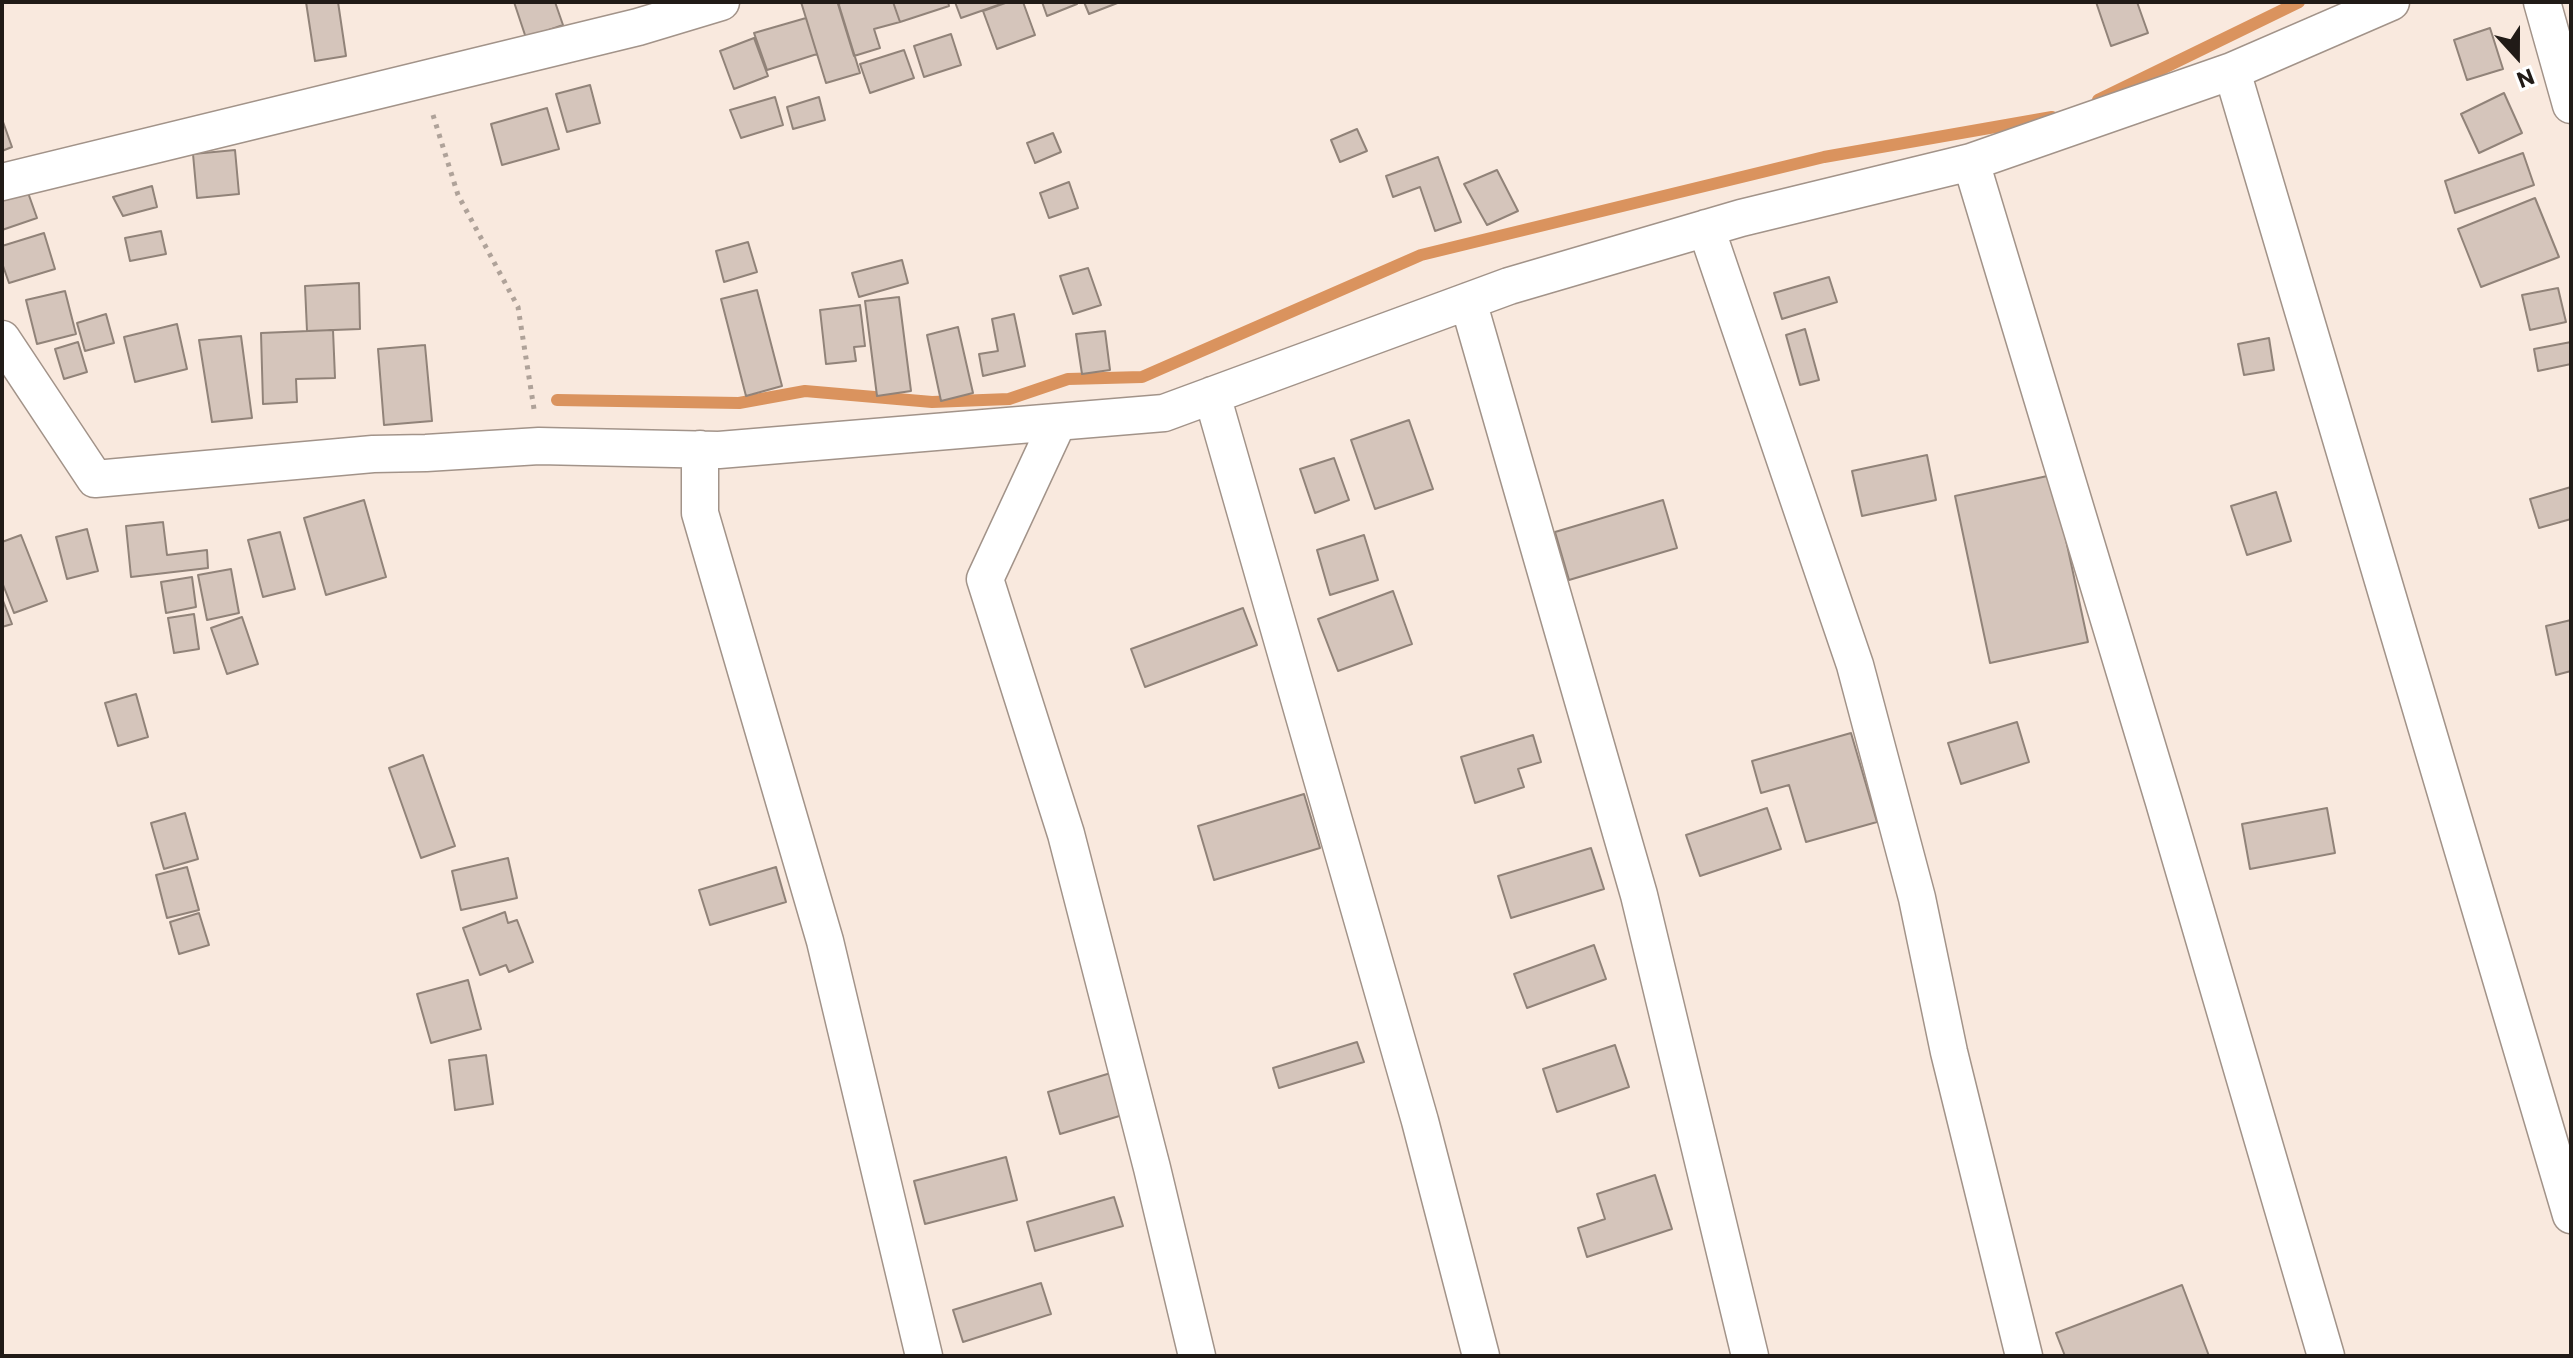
<!DOCTYPE html>
<html>
<head>
<meta charset="utf-8">
<style>
  body { margin:0 }
  #map { position:relative; width:2573px; height:1358px; overflow:hidden; background:#f9e9de; font-family:Commissioner,sans-serif }
  canvas { display:block }
  .frame { position:absolute; inset:0; border:4px solid #211b17; pointer-events:none }
  .north { position:absolute; left:2477px; top:16px; width:80px; height:80px; -webkit-text-stroke:6px #fff; paint-order:stroke; rotate:159deg; font-size:22px; font-weight:700; line-height:32px; text-align:center; color:#211b17 }
  .north::after { content:''; display:block; margin:auto; width:28px; height:36px; background:#211b17; clip-path:polygon(50% 0,100% 100%,50% 72%,0 100%) }
</style>
</head>
<body>
<div id="map">
<canvas width="2573" height="1358"></canvas>
<div class="frame"></div>
<div class="north">N</div>
</div>
<script>
const context = document.querySelector('canvas').getContext('2d');
context.lineJoin = 'round';
const toPath = rows => new Path2D(rows.map(r => 'M' + r).join(''));
function strokePath(path, color, width, dash) { context.strokeStyle = color; context.lineWidth = width; context.lineCap = dash ? 'butt' : 'round'; context.setLineDash(dash || []); context.stroke(path); }
function fill(path, color) { context.fillStyle = color; context.fill(path, 'evenodd'); }
const stream = toPath([
  [2098,100,2299,2],
  [557,400,739,403,805,391,932,402,1009,399,1068,379,1142,377,1421,255,1824,157,2052,117]
]);
const building = toPath([
  [306,2,338,2,346,56,315,61,306,2],
  [514,2,555,2,563,25,526,38,514,2],
  [801,2,838,2,860,73,826,83,801,2],
  [843,2,893,2,900,22,874,29,880,48,854,56,838,4,843,2],
  [893,2,948,2,949,6,900,22,893,2],
  [955,2,1001,2,1001,4,961,18,955,2],
  [1008,2,1023,2,1035,35,997,49,983,11,1008,2],
  [1042,2,1076,2,1077,4,1047,16,1042,2],
  [1084,2,1120,2,1089,14,1084,2],
  [2096,2,2137,2,2148,33,2111,46,2096,2],
  [806,18,817,54,767,70,754,33,806,18],
  [2490,28,2503,69,2467,80,2454,40,2490,28],
  [951,34,961,65,924,77,914,46,951,34],
  [754,38,768,76,734,89,720,51,754,38],
  [904,50,914,78,870,93,860,64,904,50],
  [590,85,600,123,567,132,556,94,590,85],
  [2504,93,2522,133,2479,153,2461,114,2504,93],
  [775,97,783,125,741,138,730,110,775,97],
  [819,97,825,120,793,129,787,107,819,97],
  [547,108,559,149,502,165,491,124,547,108],
  [2,119,12,147,2,151,2,119],
  [1357,129,1367,151,1340,162,1331,140,1357,129],
  [1053,133,1061,152,1035,163,1027,143,1053,133],
  [235,150,239,194,197,198,193,154,235,150],
  [2523,153,2534,185,2455,213,2445,181,2523,153],
  [1438,157,1461,222,1435,231,1420,187,1393,197,1386,176,1438,157],
  [1497,170,1518,211,1487,225,1464,184,1497,170],
  [1069,182,1078,208,1049,218,1040,193,1069,182],
  [152,186,157,207,123,216,113,197,152,186],
  [26,187,37,218,2,230,2,195,26,187],
  [2535,198,2559,257,2481,287,2458,229,2535,198],
  [161,231,166,254,130,261,125,238,161,231],
  [44,233,55,269,9,283,2,263,2,246,44,233],
  [748,242,757,272,724,282,716,251,748,242],
  [902,260,908,283,859,297,852,273,902,260],
  [1088,268,1101,305,1073,314,1060,276,1088,268],
  [1829,277,1837,302,1782,319,1774,293,1829,277],
  [359,283,360,329,307,331,305,286,359,283],
  [2558,288,2566,322,2530,330,2522,295,2558,288],
  [757,290,782,386,746,396,721,299,757,290],
  [65,291,76,334,37,344,26,300,65,291],
  [899,297,911,391,877,396,865,301,899,297],
  [860,305,865,346,854,347,856,361,826,364,820,310,860,305],
  [106,314,114,343,85,351,77,323,106,314],
  [1014,314,1025,366,983,376,979,354,998,351,992,319,1014,314],
  [177,324,187,369,135,382,124,337,177,324],
  [958,327,973,393,941,401,927,335,958,327],
  [1805,329,1819,380,1800,385,1786,335,1805,329],
  [333,330,335,378,296,379,297,402,263,404,261,333,333,330],
  [1105,331,1110,370,1082,374,1076,334,1105,331],
  [241,336,252,418,212,422,199,340,241,336],
  [2269,338,2274,370,2244,375,2238,344,2269,338],
  [78,342,87,372,64,379,55,349,78,342],
  [2571,342,2571,364,2538,371,2534,349,2571,342],
  [425,345,432,421,384,425,378,349,425,345],
  [1409,420,1433,489,1375,509,1351,440,1409,420],
  [1927,455,1936,500,1862,516,1852,471,1927,455],
  [1334,458,1349,500,1315,513,1300,469,1334,458],
  [2052,475,2088,642,1990,663,1955,496,2052,475],
  [2571,487,2571,519,2539,528,2530,499,2571,487],
  [2276,492,2291,541,2247,555,2231,506,2276,492],
  [364,500,386,577,326,595,304,518,364,500],
  [1663,500,1677,548,1569,580,1555,532,1663,500],
  [163,522,167,555,207,550,208,568,131,577,126,526,163,522],
  [87,529,98,571,67,579,56,537,87,529],
  [280,532,295,589,263,597,248,540,280,532],
  [21,535,47,601,14,613,2,582,2,542,21,535],
  [1364,535,1378,580,1330,595,1317,550,1364,535],
  [231,569,239,613,207,620,198,575,231,569],
  [192,577,196,607,166,613,161,582,192,577],
  [1393,591,1412,644,1338,671,1318,619,1393,591],
  [2,598,12,624,2,627,2,598],
  [1243,608,1257,645,1145,687,1131,649,1243,608],
  [194,614,199,649,174,653,168,618,194,614],
  [242,617,258,664,227,674,211,628,242,617],
  [2571,620,2571,671,2556,675,2546,626,2571,620],
  [136,694,148,737,118,746,105,703,136,694],
  [2017,722,2029,762,1961,784,1948,743,2017,722],
  [1851,733,1877,822,1806,842,1789,785,1761,793,1752,761,1851,733],
  [1533,735,1541,762,1518,769,1524,787,1475,803,1461,757,1533,735],
  [423,755,455,846,421,858,389,768,423,755],
  [1304,794,1320,848,1214,880,1198,826,1304,794],
  [1767,808,1781,849,1700,876,1686,835,1767,808],
  [2327,808,2335,853,2250,869,2242,824,2327,808],
  [185,813,198,859,164,869,151,823,185,813],
  [1591,848,1604,889,1511,918,1498,876,1591,848],
  [508,858,517,898,461,910,452,871,508,858],
  [187,867,199,910,167,918,156,875,187,867],
  [776,867,786,902,710,925,699,890,776,867],
  [505,912,508,923,517,920,533,962,509,972,506,965,480,975,463,928,505,912],
  [199,913,209,945,179,954,170,922,199,913],
  [1594,945,1606,979,1527,1008,1514,974,1594,945],
  [468,980,481,1029,431,1043,417,994,468,980],
  [1357,1042,1364,1062,1279,1088,1273,1068,1357,1042],
  [1615,1045,1629,1087,1557,1112,1543,1069,1615,1045],
  [486,1055,493,1104,455,1110,449,1060,486,1055],
  [1114,1072,1126,1114,1060,1134,1048,1092,1114,1072],
  [1006,1157,1017,1200,925,1224,914,1181,1006,1157],
  [1655,1175,1672,1229,1587,1257,1578,1228,1605,1219,1597,1194,1655,1175],
  [1114,1197,1123,1226,1035,1251,1027,1222,1114,1197],
  [1041,1283,1051,1314,963,1342,953,1310,1041,1283],
  [2182,1285,2209,1356,2065,1356,2056,1333,2182,1285]
]);
const path = toPath([
  [433,115,458,195,518,307,534,409]
]);
const minor = toPath([
  [2542,2,2571,105],
  [2232,71,2571,1215],
  [1971,162,2164,802,2326,1356],
  [2,182,638,27,721,2],
  [1706,228,1855,665,1917,898,1949,1052,2024,1356],
  [1468,301,1639,895,1750,1356],
  [2,339,95,479,373,454,426,453,539,446,719,450,1164,413,1509,286,1741,218,1971,162,2232,71,2391,2],
  [1212,395,1420,1121,1481,1356],
  [1058,422,985,579,1066,834,1152,1168,1197,1356],
  [700,449,700,513,825,941,924,1356]
]);
strokePath(stream, '#da935e', 12);
fill(building, '#d5c5bb');
strokePath(building, '#918379', 2);
strokePath(minor, '#a29389', 39);
strokePath(path, '#afa299', 5, [4, 6]);
strokePath(minor, '#fff', 36);
</script>
</body>
</html>
